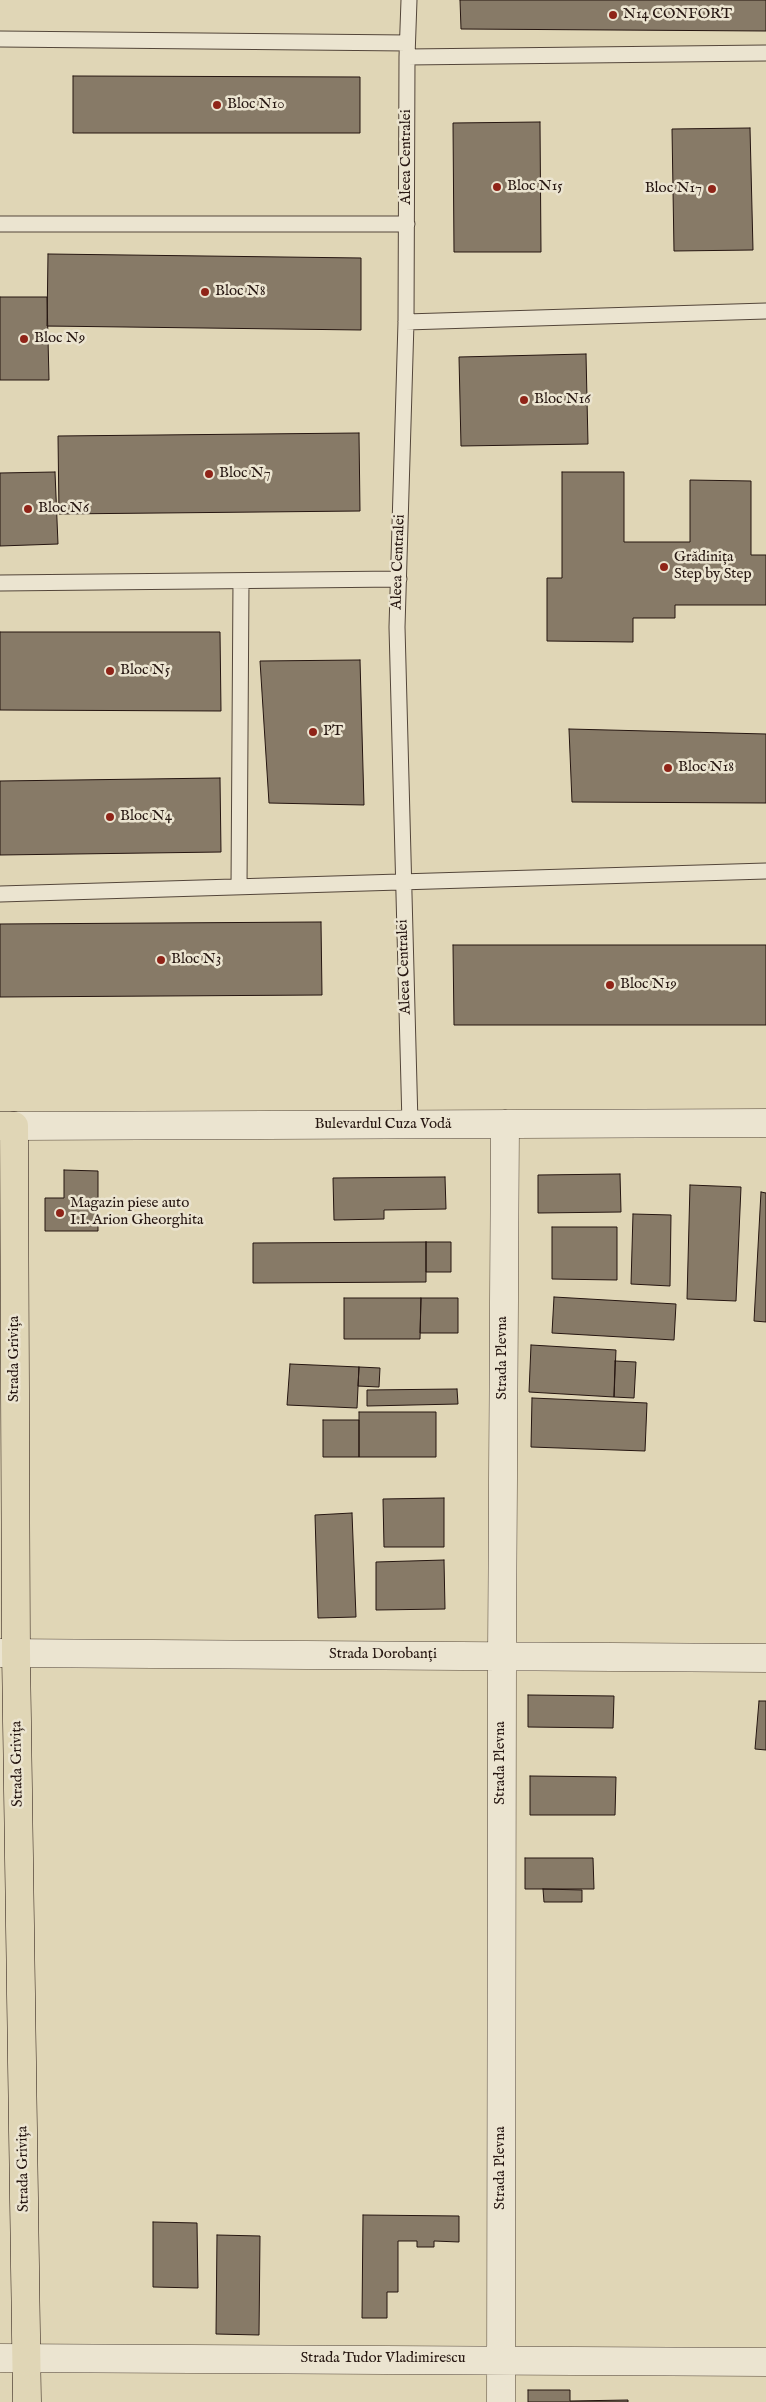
<!DOCTYPE html>
<html>
<head>
<meta charset="utf-8">
<style>
  body { margin:0 }
  canvas { display:block; background:#e0d6b6 }
</style>
</head>
<body>
<canvas width="766" height="2402"></canvas>
<script>
const context = document.querySelector('canvas').getContext('2d');
context.lineJoin = 'round';
function fill(path, color) { context.fillStyle = color; context.fill(path, 'evenodd'); }
const toPath = rows => new Path2D(rows.map(r => 'M' + r).join(''));
function strokePath(path, color, width, dash) { context.strokeStyle = color; context.lineWidth = width; context.lineCap = dash ? 'butt' : 'round'; context.setLineDash(dash || []); context.stroke(path); }
function drawText(font, color, halo, rows, align = 'center') {
  context.font = font + ' "IM FELL English",serif'; context.lineWidth = 5; context.setLineDash([]); context.textBaseline = 'middle'; context.strokeStyle = halo; context.fillStyle = color; for (const [text, x, y, turn = 0] of rows) {
    context.save(); context.translate(x, y); context.rotate((+turn || 0) * Math.PI / 180); context.textAlign = isNaN(turn) ? turn : align; if (halo) context.strokeText(text, 0, 0); context.fillText(text, 0, 0); context.restore();
  }
}
const building = toPath([
  [460,0,766,0,766,31,461,29,460,0],
  [73,76,360,77,360,133,73,133,73,76],
  [540,122,541,252,454,252,453,123,540,122],
  [750,128,753,250,674,251,672,129,750,128],
  [48,254,361,258,361,330,47,326,48,254],
  [0,297,47,297,49,380,0,380,0,297],
  [586,354,588,444,461,446,459,357,586,354],
  [359,433,360,511,59,514,58,436,359,433],
  [55,472,58,544,0,546,0,473,55,472],
  [562,472,624,472,624,542,690,542,690,480,751,481,751,555,766,555,766,605,675,605,675,618,633,618,633,642,547,641,547,578,562,578,562,472],
  [0,632,220,632,221,711,0,710,0,632],
  [360,660,364,805,269,803,260,661,360,660],
  [569,729,766,734,766,803,572,802,569,729],
  [220,778,221,852,0,855,0,781,220,778],
  [321,922,322,995,0,997,0,924,321,922],
  [453,945,766,945,766,1025,454,1025,453,945],
  [64,1170,98,1171,98,1231,45,1231,45,1198,64,1198,64,1170],
  [620,1174,621,1212,538,1213,538,1175,620,1174],
  [445,1177,446,1209,384,1210,384,1219,334,1220,333,1178,445,1177],
  [690,1185,741,1187,736,1301,687,1299,690,1185],
  [761,1192,766,1193,766,1322,754,1321,761,1192],
  [633,1214,671,1215,670,1286,631,1284,633,1214],
  [552,1227,617,1227,617,1280,552,1279,552,1227],
  [426,1242,451,1242,451,1272,426,1272,426,1242],
  [426,1242,426,1282,253,1283,253,1243,426,1242],
  [554,1297,676,1304,674,1340,552,1333,554,1297],
  [344,1298,421,1298,420,1339,344,1339,344,1298],
  [421,1298,458,1298,458,1333,420,1333,421,1298],
  [531,1345,616,1350,614,1397,529,1392,531,1345],
  [615,1361,636,1362,634,1398,614,1397,615,1361],
  [290,1364,359,1367,357,1408,287,1405,290,1364],
  [359,1367,380,1368,379,1387,358,1386,359,1367],
  [457,1389,458,1404,367,1406,367,1390,457,1389],
  [532,1398,647,1403,645,1451,531,1447,532,1398],
  [359,1412,436,1412,436,1457,359,1457,359,1412],
  [323,1420,359,1420,359,1457,323,1457,323,1420],
  [444,1498,444,1547,384,1547,383,1499,444,1498],
  [352,1513,356,1617,318,1618,315,1515,352,1513],
  [444,1560,445,1609,376,1610,376,1562,444,1560],
  [528,1695,614,1696,613,1728,528,1727,528,1695],
  [759,1701,766,1701,766,1750,755,1749,759,1701],
  [530,1776,616,1777,615,1815,530,1815,530,1776],
  [525,1858,593,1858,594,1889,525,1889,525,1858],
  [543,1889,582,1890,582,1902,544,1902,543,1889],
  [363,2215,459,2216,459,2242,434,2241,434,2247,417,2247,417,2241,398,2241,398,2292,387,2292,387,2318,362,2318,363,2215],
  [153,2222,197,2223,198,2288,153,2287,153,2222],
  [217,2235,260,2236,259,2335,216,2334,217,2235],
  [528,2390,570,2390,570,2401,628,2400,628,2402,528,2402,528,2390]
]);
const service = toPath([
  [409,0,407,57,406,322,397,627,410,1124],
  [0,39,407,43],
  [407,57,766,53],
  [0,224,407,224],
  [406,322,766,311],
  [0,583,399,579],
  [239,887,241,581],
  [0,894,766,871]
]);
const minor = toPath([
  [14,1126,766,1123],
  [0,1653,766,1658],
  [0,2358,766,2362],
  [501,2402,502,1656,505,1124]
]);
const primary = toPath([
  [0,1126,14,1126,16,1653,27,2402]
]);
const markers = [
  [613,15,5,"#8f2418"],
  [217,105,5,"#8f2418"],
  [497,187,5,"#8f2418"],
  [712,189,5,"#8f2418"],
  [205,292,5,"#8f2418"],
  [24,339,5,"#8f2418"],
  [524,400,5,"#8f2418"],
  [209,474,5,"#8f2418"],
  [28,509,5,"#8f2418"],
  [664,567,5,"#8f2418"],
  [110,671,5,"#8f2418"],
  [313,732,5,"#8f2418"],
  [668,768,5,"#8f2418"],
  [110,817,5,"#8f2418"],
  [161,960,5,"#8f2418"],
  [610,985,5,"#8f2418"],
  [60,1213,5,"#8f2418"]
];
const poiNames = [
  ["N14 CONFORT",623,15],
  ["Bloc N10",227,105],
  ["Bloc N15",507,187],
  ["Bloc N17",702,189,"right"],
  ["Bloc N8",215,292],
  ["Bloc N9",34,339],
  ["Bloc N16",534,400],
  ["Bloc N7",219,474],
  ["Bloc N6",38,509],
  ["Grădinița",674,558],
  ["Step by Step",674,575],
  ["Bloc N5",120,671],
  ["PT",323,732],
  ["Bloc N18",678,768],
  ["Bloc N4",120,817],
  ["Bloc N3",171,960],
  ["Bloc N19",620,985],
  ["Magazin piese auto",70,1204],
  ["I.I. Arion Gheorghita",70,1221]
];
const streetNames = [
  ["Aleea Centralei",407,157,-90],
  ["Aleea Centralei",399,562,-88],
  ["Aleea Centralei",405,967,-92],
  ["Bulevardul Cuza Vodă",383,1125],
  ["Strada Plevna",503,1358,-90],
  ["Strada Grivița",15,1359,-90],
  ["Strada Dorobanți",383,1655],
  ["Strada Plevna",501,1763,-90],
  ["Strada Grivița",18,1764,-91],
  ["Strada Plevna",501,2168,-90],
  ["Strada Grivița",24,2169,-91],
  ["Strada Tudor Vladimirescu",383,2359]
];
fill(building, '#877a67');
strokePath(building, '#261611', 1);
strokePath(service, '#54463a', 17);
strokePath(minor, '#54463a', 29);
strokePath(primary, '#261611', 29);
strokePath(service, '#ebe4d0', 15);
strokePath(minor, '#ebe4d0', 28);
strokePath(primary, '#e0d6b6', 28);
for (const [x, y, r, color] of markers) { const dot = new Path2D(); dot.arc(x, y, r, 0, 2 * Math.PI); context.fillStyle = color; context.fill(dot); strokePath(dot, '#ebe4d0', 2); }
drawText('15px', '#261611', '#ebe4d0', poiNames, 'left');
drawText('15px', '#261611', '#ebe4d0', streetNames);
</script>
</body>
</html>
